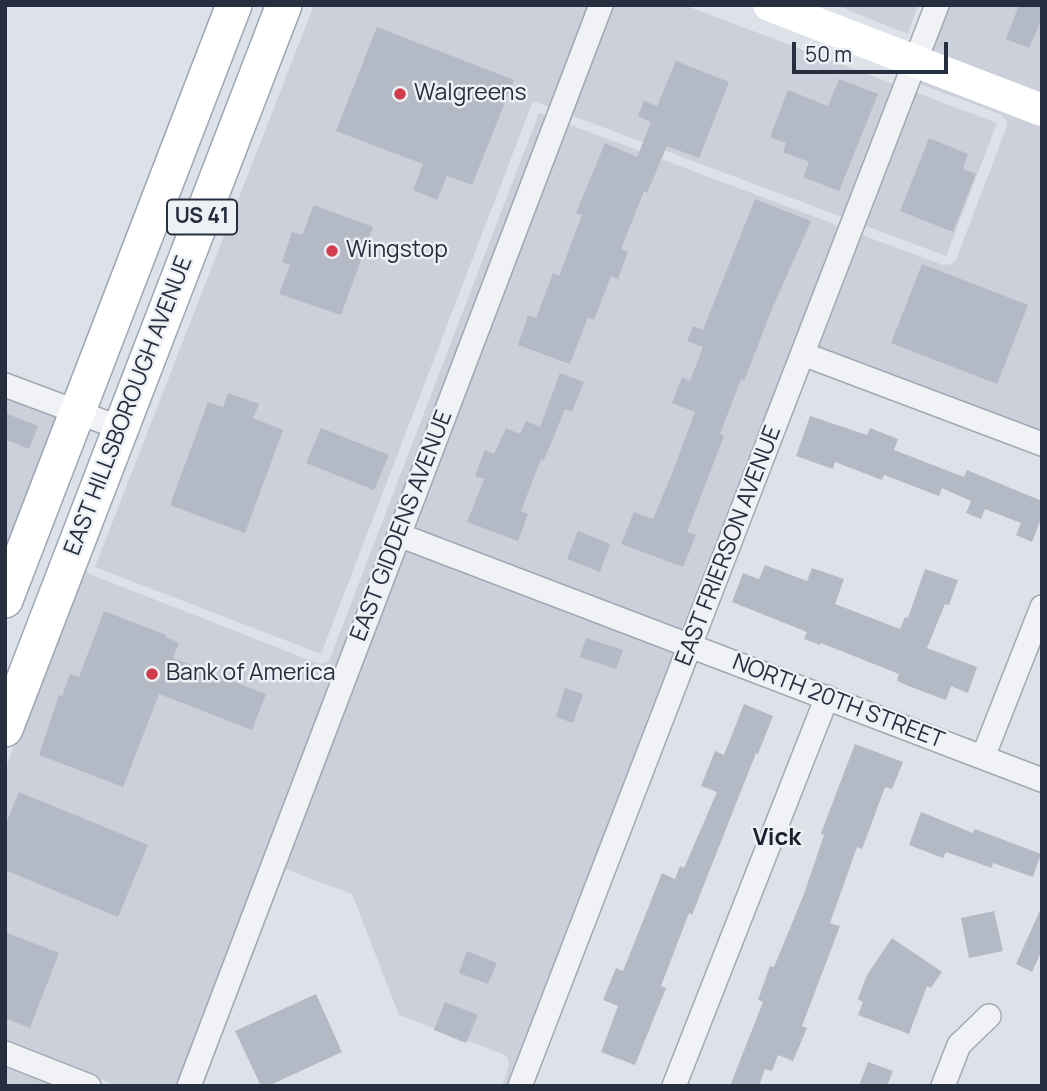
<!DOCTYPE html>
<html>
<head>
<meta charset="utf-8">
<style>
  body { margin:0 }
  #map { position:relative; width:1047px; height:1091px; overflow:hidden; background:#dde1e8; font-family:Manrope,sans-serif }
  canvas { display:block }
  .frame { position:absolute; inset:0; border:7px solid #262f3f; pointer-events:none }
  .scale { position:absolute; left:792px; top:42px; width:156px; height:32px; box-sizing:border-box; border:4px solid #262f3f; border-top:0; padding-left:9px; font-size:21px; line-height:24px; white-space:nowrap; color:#262f3f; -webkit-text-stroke:5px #edf0f5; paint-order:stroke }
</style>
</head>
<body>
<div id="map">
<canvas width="1047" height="1091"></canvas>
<div class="frame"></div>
<div class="scale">50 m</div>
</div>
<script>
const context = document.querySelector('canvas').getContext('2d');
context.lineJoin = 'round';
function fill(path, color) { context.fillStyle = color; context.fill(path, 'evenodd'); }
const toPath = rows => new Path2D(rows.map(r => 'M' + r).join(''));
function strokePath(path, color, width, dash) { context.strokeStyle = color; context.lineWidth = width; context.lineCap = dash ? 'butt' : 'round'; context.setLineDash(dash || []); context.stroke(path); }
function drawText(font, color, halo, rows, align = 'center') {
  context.font = font + ' Manrope,sans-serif'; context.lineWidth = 5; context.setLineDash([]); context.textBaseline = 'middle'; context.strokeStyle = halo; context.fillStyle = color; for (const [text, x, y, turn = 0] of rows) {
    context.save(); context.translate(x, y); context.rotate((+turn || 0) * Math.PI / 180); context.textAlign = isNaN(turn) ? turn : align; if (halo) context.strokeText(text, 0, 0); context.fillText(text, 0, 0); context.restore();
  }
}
const built = toPath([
  [300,5,303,5,86,563,87,572,92,575,317,663,324,663,329,661,539,113,546,116,176,1086,118,1086,5,1042,5,769],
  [314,5,684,5,997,123,946,256,533,101,321,654,95,567],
  [836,5,918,5,908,34],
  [950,5,1042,5,1042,99,931,56],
  [923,76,1042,121,1042,433,818,348,862,235,943,265,952,264,956,260,1007,126,1007,121,1000,114,920,84],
  [568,124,839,226,684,631,414,529],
  [5,396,57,417,5,551],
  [406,549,676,651,508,1086,502,1086,509,1066,508,1058,503,1054,399,1015,352,894,285,869],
  [5,1065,60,1086,5,1086]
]);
const building = toPath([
  [1019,5,1042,5,1042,18,1029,48,1006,39],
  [377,27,514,80,472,185,447,176,437,200,413,190,423,164,336,131],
  [676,61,729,82,699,158,667,146,647,193,644,191,621,249,628,252,618,279,611,276,594,320,588,317,570,364,518,345,528,315,536,318,553,273,559,276,582,215,576,213,605,143,637,157,651,122,638,116,644,101,657,106],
  [839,79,878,94,839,191,803,177,809,162,783,152,786,143,770,137,788,90,828,106],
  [929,138,968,154,963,169,976,174,953,232,900,211],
  [755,199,811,221,772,309,744,381,741,379,720,434,724,436,687,532,696,535,683,567,621,544,634,512,653,519,671,476,695,412,672,403,682,377,690,381,703,347,687,341,693,326,703,330],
  [314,205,373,227,341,315,279,294,290,265,282,262,292,232,302,235],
  [922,264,1028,305,997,384,891,343],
  [560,373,584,382,572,412,565,409,544,460,541,459,521,511,528,514,518,541,467,522,484,479,475,476,485,450,494,454,506,428,520,434,526,421,540,427],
  [228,393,259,404,253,418,283,430,245,533,170,505,208,402,223,407],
  [5,413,38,426,29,449,5,439],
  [810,416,867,435,870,428,898,439,894,450,964,477,967,470,1042,501,1042,516,1032,542,1016,535,1021,523,985,509,981,519,966,513,971,501,942,488,939,496,884,475,882,480,835,462,833,469,796,456],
  [321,428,389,455,374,490,306,463],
  [578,531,610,544,600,572,567,559],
  [765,565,807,581,812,568,844,579,835,604,900,629,905,617,908,618,925,569,958,580,949,605,945,604,927,648,977,667,968,693,951,686,946,700,911,687,897,681,899,674,821,643,820,645,804,639,807,632,732,602,743,573,759,579],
  [104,611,166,635,166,637,179,643,173,658,266,694,252,730,159,694,123,787,39,755,59,695,62,696,70,674,79,677],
  [586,638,623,650,616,669,580,657],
  [565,688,583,694,573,723,556,717],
  [744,704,773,716,758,754,756,753,692,915,689,913,661,986,666,988,635,1065,601,1052,618,1006,603,1000,616,968,623,971,662,873,675,879,680,866,684,868,717,792,701,786,715,751,724,755],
  [855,744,903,762,892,789,885,787,862,849,857,847,830,923,840,926,802,1026,807,1028,793,1061,778,1055,772,1071,765,1069,759,1086,730,1086,763,1002,758,1000,770,966,774,967,804,894,824,835,821,833],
  [19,792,148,845,118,917,5,870,5,825],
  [921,812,973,833,975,829,1041,854,1033,877,993,863,992,868,946,852,943,858,909,845],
  [1042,906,1042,950,1032,972,1016,964],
  [994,911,1003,951,969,958,961,918],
  [5,932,59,953,30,1028,5,1018],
  [892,938,942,972,931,988,927,986,909,1034,858,1015,863,1002,858,999,867,975],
  [467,951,497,963,488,984,459,973],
  [316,994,342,1052,268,1086,261,1086,235,1031],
  [445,1002,478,1015,466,1043,434,1030],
  [868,1062,893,1071,887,1086,859,1086]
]);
const minor = toPath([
  [803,354,1042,444],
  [5,385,120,428],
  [399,535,1042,780],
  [983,757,1042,607],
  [5,1053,89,1086],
  [189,1086,601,5],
  [520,1086,937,5],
  [674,1086,827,697],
  [943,1086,959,1045,989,1016]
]);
const secondary = toPath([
  [769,5,1042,110]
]);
const primary = toPath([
  [5,600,234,5],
  [5,729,284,5]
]);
const markers = [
  [400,94,7,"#d23d50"],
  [332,251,7,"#d23d50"],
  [152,674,7,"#d23d50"]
];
const shields = [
  [202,217,70]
];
const shieldNames = [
  ["US 41",202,217]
];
const poiNames = [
  ["Walgreens",414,94],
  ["Wingstop",346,251],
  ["Bank of America",166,674]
];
const streetNames = [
  ["EAST HILLSBOROUGH AVENUE",129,406,-69],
  ["EAST GIDDENS AVENUE",402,526,-69],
  ["EAST FRIERSON AVENUE",729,546,-69],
  ["NORTH 20TH STREET",838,702,21]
];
const neighbourhoodNames = [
  ["Vick",777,838]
];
fill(built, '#cbd0da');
fill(building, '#b4bac5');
strokePath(minor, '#a2a8b2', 26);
strokePath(primary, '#9ca5b4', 38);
strokePath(minor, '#f0f2f6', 23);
strokePath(secondary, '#fff', 32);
strokePath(primary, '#fff', 35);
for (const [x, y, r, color] of markers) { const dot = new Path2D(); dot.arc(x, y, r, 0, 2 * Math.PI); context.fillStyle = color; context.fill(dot); strokePath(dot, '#edf0f5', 2.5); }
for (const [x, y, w] of shields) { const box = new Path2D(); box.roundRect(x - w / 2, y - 17.5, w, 35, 5); context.fillStyle = '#edf0f5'; context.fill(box); strokePath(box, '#262f3f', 2); }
drawText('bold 21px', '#262f3f', null, shieldNames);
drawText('23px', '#262f3f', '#edf0f5', poiNames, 'left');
drawText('23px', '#262f3f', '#edf0f5', streetNames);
drawText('bold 24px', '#19202f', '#edf0f5', neighbourhoodNames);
</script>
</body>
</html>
